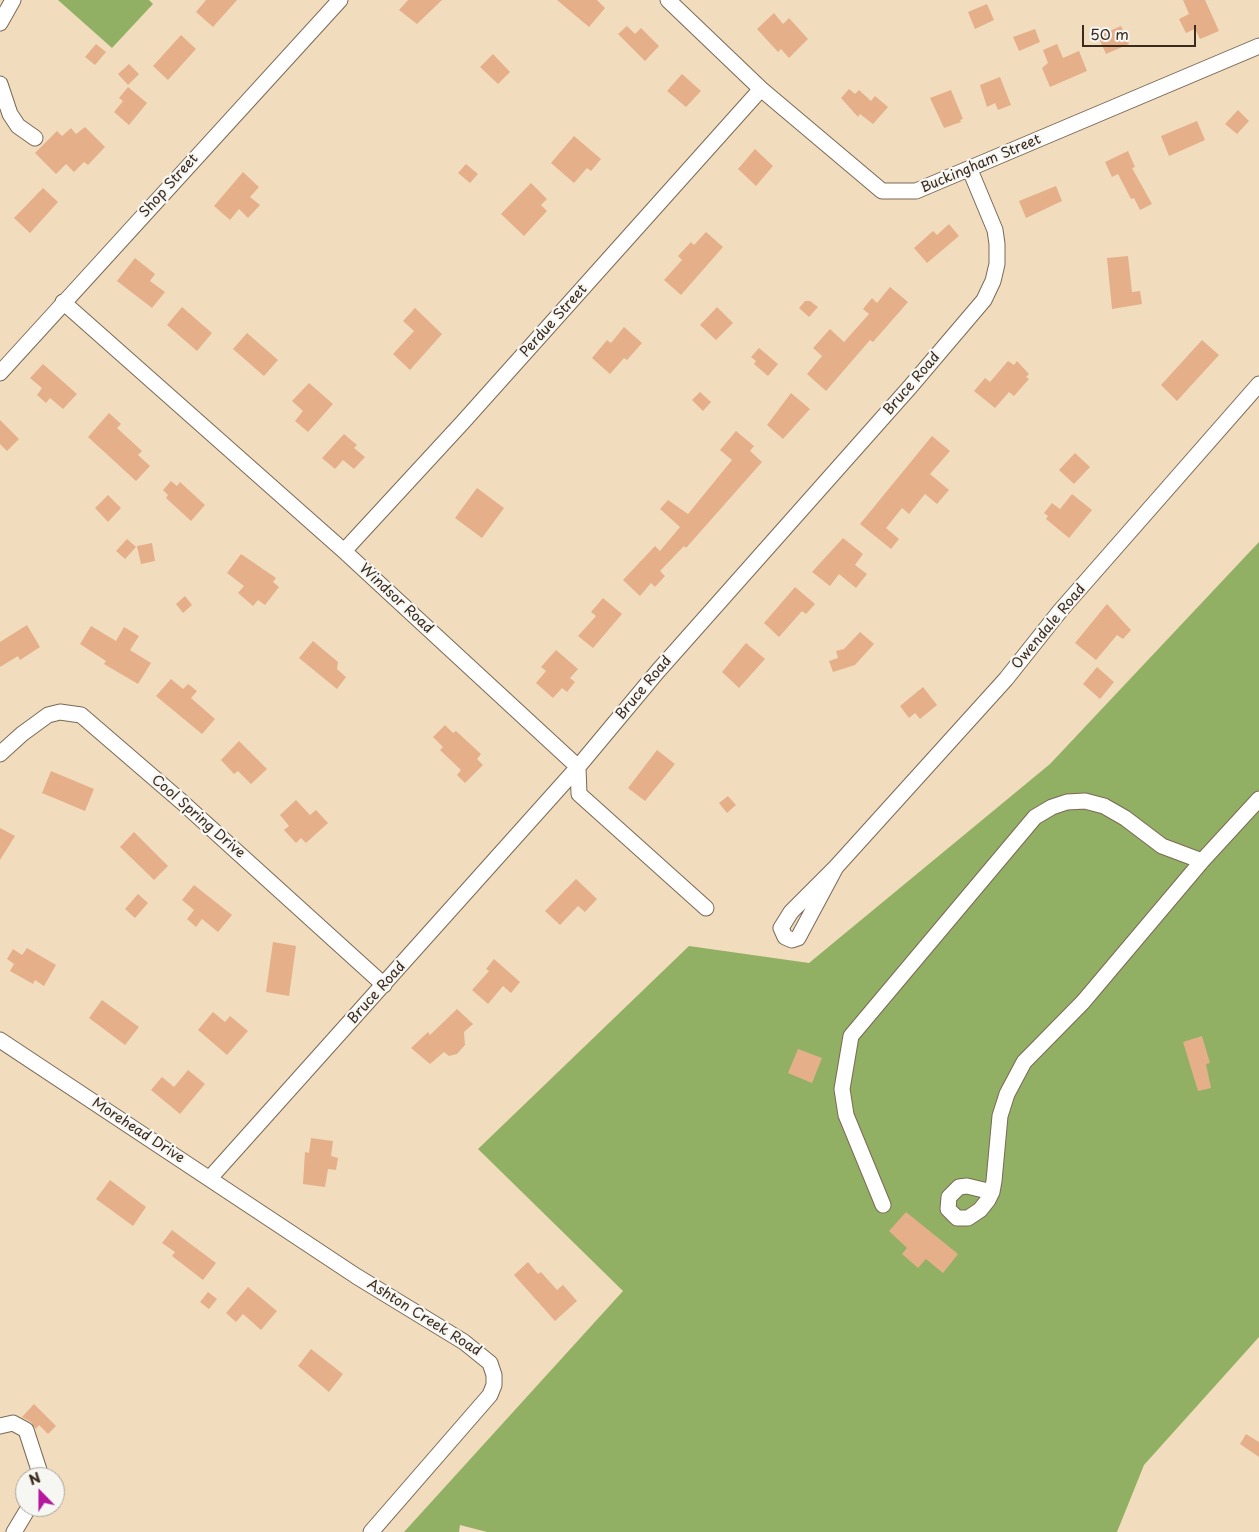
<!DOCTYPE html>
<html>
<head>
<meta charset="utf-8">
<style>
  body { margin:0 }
  #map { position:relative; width:1259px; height:1532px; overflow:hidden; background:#f1ddbd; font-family:"Playpen Sans",sans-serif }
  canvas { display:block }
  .north { position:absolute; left:15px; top:1467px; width:50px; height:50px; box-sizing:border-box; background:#f6f6f2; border:1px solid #aba49d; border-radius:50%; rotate:338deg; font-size:14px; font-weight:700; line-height:20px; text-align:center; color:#3b2a1e }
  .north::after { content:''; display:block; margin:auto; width:18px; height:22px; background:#b5179e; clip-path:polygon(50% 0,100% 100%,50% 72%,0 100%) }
  .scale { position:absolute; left:1082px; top:25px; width:114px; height:22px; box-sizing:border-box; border:2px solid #3b2a1e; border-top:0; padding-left:6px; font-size:15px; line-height:18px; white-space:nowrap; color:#3b2a1e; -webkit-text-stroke:4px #f6f6f2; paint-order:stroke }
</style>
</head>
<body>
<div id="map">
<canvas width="1259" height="1532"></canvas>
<div class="north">N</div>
<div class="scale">50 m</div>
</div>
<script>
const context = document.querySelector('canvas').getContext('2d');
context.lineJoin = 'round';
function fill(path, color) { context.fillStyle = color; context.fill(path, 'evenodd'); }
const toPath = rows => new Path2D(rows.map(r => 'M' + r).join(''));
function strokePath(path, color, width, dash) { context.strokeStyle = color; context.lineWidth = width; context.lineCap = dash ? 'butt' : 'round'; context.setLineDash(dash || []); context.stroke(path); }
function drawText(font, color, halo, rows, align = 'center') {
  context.font = font + ' "Playpen Sans",sans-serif'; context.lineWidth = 4.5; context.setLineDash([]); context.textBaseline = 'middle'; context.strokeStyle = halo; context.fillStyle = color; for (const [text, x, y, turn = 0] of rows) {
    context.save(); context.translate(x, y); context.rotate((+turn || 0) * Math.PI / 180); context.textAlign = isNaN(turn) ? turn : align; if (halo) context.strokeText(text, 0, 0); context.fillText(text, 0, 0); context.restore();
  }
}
const forest = toPath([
  [58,0,149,0,153,4,112,48],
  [1259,542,1259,1337,1144,1465,1117,1532,487,1532,460,1525,459,1532,404,1532,623,1291,478,1149,689,946,809,963,1050,764]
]);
const building = toPath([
  [206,0,237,0,213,27,196,12],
  [408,0,442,0,417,24,399,10],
  [557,0,597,0,605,8,589,27],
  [1183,0,1205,0,1219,31,1200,39,1195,29,1186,33,1179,19,1189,14],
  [987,4,994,20,975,29,968,12],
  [774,13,783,24,789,18,808,39,789,58,781,49,778,52,757,29],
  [627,26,635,34,641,28,659,46,645,61,618,34],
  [1121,26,1129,44,1106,54,1098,36],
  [1035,29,1040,42,1019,51,1013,37],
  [181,35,196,49,168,80,153,66],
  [96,44,106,52,95,65,85,57],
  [1057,44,1063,58,1079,51,1087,71,1050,87,1042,68,1048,63,1043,50],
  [493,54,510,72,498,84,480,67],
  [129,64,139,74,128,85,118,74],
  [682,74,701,91,686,107,667,91],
  [1000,77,1011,105,998,110,995,103,987,107,980,85],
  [128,87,147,103,129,125,114,112,123,101,119,98],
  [849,89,855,94,859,90,871,101,875,96,888,107,873,124,860,114,858,117,841,98],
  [951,90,963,119,960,120,961,122,944,128,930,98],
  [1238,110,1249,121,1237,134,1225,124],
  [1197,121,1205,140,1169,156,1161,136],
  [85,127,105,147,88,165,84,162,74,172,66,164,56,174,35,153,57,131,62,136,71,128,76,134],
  [574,136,601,159,591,171,587,168,574,183,551,163],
  [755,149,773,166,756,186,738,169],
  [1128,151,1135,167,1132,168,1152,204,1140,210,1134,198,1131,199,1118,174,1112,177,1105,162],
  [466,164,478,174,470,183,458,173],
  [243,172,259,187,250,197,260,205,248,218,239,209,230,220,214,206],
  [531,183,547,199,541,205,547,211,524,236,501,214],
  [1056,186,1062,201,1026,218,1019,201],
  [43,188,58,202,30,233,14,218],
  [949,224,959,236,927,263,914,248,933,231,937,235],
  [706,232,723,247,681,295,664,280,682,260,678,256,691,242,694,245],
  [1128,256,1132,292,1140,291,1142,304,1112,309,1107,258],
  [135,258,155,274,150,281,165,292,152,308,117,281],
  [890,287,908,302,873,342,870,340,826,391,807,374,822,356,813,348,830,329,844,342,869,314,863,309,872,298,877,303],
  [805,301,810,301,818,307,809,317,799,308],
  [182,307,212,333,197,351,167,325],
  [717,307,733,323,716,340,700,325],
  [415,308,442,334,410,370,393,354,414,331,403,321],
  [624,327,642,343,627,360,624,358,610,374,592,358,607,340,611,343],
  [247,333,278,360,264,376,233,349],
  [1202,340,1219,355,1177,401,1161,385],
  [759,348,778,364,768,376,754,364,756,361,751,357],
  [1008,361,1014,365,1017,361,1029,374,1026,377,1029,379,1014,396,1009,392,995,408,974,391,985,378,990,382],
  [43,364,77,394,63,409,50,398,46,403,37,395,42,388,30,378],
  [309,383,333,404,308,432,295,421,303,411,292,401],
  [700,392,711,402,703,411,692,400],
  [791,393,810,409,783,439,767,425],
  [109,413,121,424,117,428,142,451,138,455,150,466,136,481,88,437],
  [0,420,19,439,7,451,0,444],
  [736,431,754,446,750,451,762,462,686,548,684,546,660,571,665,576,655,587,651,583,640,596,623,580,655,546,660,551,680,527,660,509,668,500,688,514,732,460,720,450],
  [344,434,357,445,354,448,365,457,354,469,343,460,335,469,322,458],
  [932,436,950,451,930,474,949,490,937,504,925,494,909,514,902,508,886,528,899,539,891,549,860,524],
  [1075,453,1090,467,1074,484,1059,470],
  [171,481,177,486,180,482,205,505,191,521,166,498,168,495,163,490],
  [477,488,504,508,482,538,455,518],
  [1072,494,1092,510,1069,538,1046,519,1048,516,1044,513,1052,503,1060,509],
  [108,495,121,508,108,522,95,508],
  [843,538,863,554,855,565,867,574,856,588,839,574,830,586,812,572],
  [127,539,136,547,125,559,116,551],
  [152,543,155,561,141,564,137,546],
  [241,554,276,578,273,582,279,587,265,605,258,600,253,606,238,593,244,586,227,573],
  [795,587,815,604,806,614,802,611,779,637,764,623],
  [185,596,192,605,183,613,176,604],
  [603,598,622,614,593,648,578,636,596,616,591,612],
  [1107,604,1131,630,1123,639,1117,635,1096,660,1075,643],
  [27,625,40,647,20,660,18,656,0,667,0,642],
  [91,626,116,641,124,627,139,636,130,650,151,663,138,684,104,664,106,661,80,644],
  [860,632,874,644,855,665,833,672,829,661,838,658,836,651,844,649],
  [313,641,338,662,337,669,346,677,337,689,299,658],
  [746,643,765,659,739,688,722,672],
  [556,650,578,669,570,678,575,682,567,692,562,688,553,698,536,683,546,671,541,667],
  [1097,667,1114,682,1100,699,1083,684],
  [171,679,183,689,188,684,197,691,191,698,215,719,202,734,156,696],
  [923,687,937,705,920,719,915,713,909,718,900,706],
  [445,725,453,733,456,731,481,754,477,759,483,765,465,783,457,775,461,770,440,750,443,747,433,737],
  [239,741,267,769,251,784,238,771,234,774,221,760],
  [657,750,675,764,645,801,628,788],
  [51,771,94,789,85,811,42,793],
  [728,796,736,805,727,813,719,803],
  [296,800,310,815,316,810,328,823,306,843,301,838,296,843,284,830,289,826,280,815],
  [0,828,15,836,0,860],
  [134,832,168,866,154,880,120,847],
  [576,879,597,899,585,912,578,906,560,925,545,911],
  [194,885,232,915,218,932,202,919,196,927,187,919,194,910,182,900],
  [138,894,148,903,135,918,125,909],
  [273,942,296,946,289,996,266,992],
  [27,948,56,965,44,986,35,980,33,984,10,971,14,964,7,959,13,949,22,955],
  [494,959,520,982,511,993,503,986,488,1004,472,990,489,971,486,969],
  [102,1000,139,1027,125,1045,89,1018],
  [457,1009,473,1024,464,1032,465,1045,457,1054,449,1056,444,1052,430,1064,411,1048,428,1032,430,1035],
  [213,1012,225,1022,230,1016,248,1031,227,1055,198,1030],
  [1202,1036,1210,1063,1206,1064,1211,1088,1198,1091,1183,1042],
  [798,1049,822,1058,812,1083,788,1073],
  [188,1070,205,1084,180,1114,151,1090,162,1077,174,1087],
  [311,1138,333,1141,331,1156,338,1158,336,1170,328,1169,325,1187,303,1184,305,1152,309,1153],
  [110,1180,146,1207,133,1226,96,1199],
  [906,1212,958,1254,943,1273,926,1259,918,1268,902,1254,907,1248,889,1231],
  [172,1230,216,1263,203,1280,172,1256,175,1252,162,1243],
  [528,1262,538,1274,541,1272,557,1290,563,1285,577,1301,555,1321,514,1275],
  [248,1287,277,1311,261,1330,243,1314,236,1322,226,1313],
  [208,1292,217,1299,209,1309,200,1302],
  [311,1349,343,1374,329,1392,298,1366],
  [34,1404,56,1426,48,1434,39,1425,36,1429,31,1422,22,1417],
  [1246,1434,1259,1442,1259,1457,1240,1444]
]);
const minor = toPath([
  [668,0,761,89,882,191,916,191,1259,46],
  [0,23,13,0],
  [0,84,10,114,18,126,35,138],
  [63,302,344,551,578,767,579,794,706,908],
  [0,373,340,0],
  [344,551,463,422,761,89],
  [0,754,22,734,48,715,60,712,81,715,182,802,384,985],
  [836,867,798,938,792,940,785,937,781,928,791,912,836,867,1006,679,1060,611,1259,384],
  [0,1040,356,1276,464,1342,490,1363,494,1375,494,1385,490,1395,371,1532],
  [210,1178,578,767,658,671,910,387,984,300,993,281,997,264,997,244,995,230,970,170],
  [992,1192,967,1186,959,1187,949,1197,948,1209,957,1218,968,1218,980,1210,988,1200,992,1192,994,1181,1000,1116,1007,1094,1024,1062,1083,1002,1202,861,1259,799],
  [883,1205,846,1115,842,1089,851,1036,1035,817,1052,807,1067,802,1085,801,1104,806,1125,818,1162,846,1202,861],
  [0,1426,13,1423,26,1430,39,1470,39,1477],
  [14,1532,29,1507]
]);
const streetNames = [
  ["Buckingham Street",981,164,-23],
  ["Shop Street",169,186,-48],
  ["Perdue Street",554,321,-48],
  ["Bruce Road",912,384,-49],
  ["Windsor Road",396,599,43],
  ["Owendale Road",1049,627,-50],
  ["Bruce Road",644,688,-50],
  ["Cool Spring Drive",198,817,41],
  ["Bruce Road",377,993,-48],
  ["Morehead Drive",138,1131,33],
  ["Ashton Creek Road",424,1318,32]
];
fill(forest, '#92b063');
fill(building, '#e5af8a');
strokePath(minor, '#7b6956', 17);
strokePath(minor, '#fff', 15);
drawText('14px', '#3b2a1e', '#f6f6f2', streetNames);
</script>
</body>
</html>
